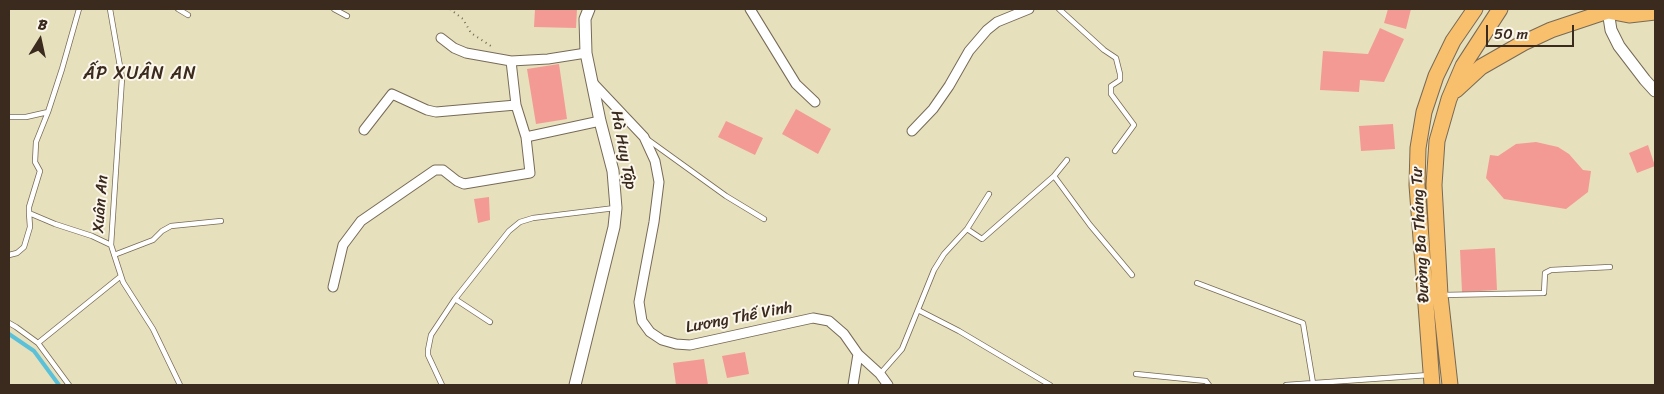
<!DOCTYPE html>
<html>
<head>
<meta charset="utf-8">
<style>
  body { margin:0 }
  #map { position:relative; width:1664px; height:394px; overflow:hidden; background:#e7e0bd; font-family:Sriracha,sans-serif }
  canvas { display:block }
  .frame { position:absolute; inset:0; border:10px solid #3b2a1e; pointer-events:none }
  .north { position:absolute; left:15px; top:15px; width:50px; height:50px; -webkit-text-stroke:4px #fbf7ec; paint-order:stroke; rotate:10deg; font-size:14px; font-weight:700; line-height:20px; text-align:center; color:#3b2a1e }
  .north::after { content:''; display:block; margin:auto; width:18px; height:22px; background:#3b2a1e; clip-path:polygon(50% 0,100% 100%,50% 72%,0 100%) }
  .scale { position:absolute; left:1486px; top:25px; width:88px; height:22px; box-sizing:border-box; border:2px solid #3b2a1e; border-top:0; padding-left:6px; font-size:15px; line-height:18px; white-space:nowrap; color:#3b2a1e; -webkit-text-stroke:4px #fbf7ec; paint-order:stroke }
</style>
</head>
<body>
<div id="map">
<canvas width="1664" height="394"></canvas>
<div class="frame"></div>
<div class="north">B</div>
<div class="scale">50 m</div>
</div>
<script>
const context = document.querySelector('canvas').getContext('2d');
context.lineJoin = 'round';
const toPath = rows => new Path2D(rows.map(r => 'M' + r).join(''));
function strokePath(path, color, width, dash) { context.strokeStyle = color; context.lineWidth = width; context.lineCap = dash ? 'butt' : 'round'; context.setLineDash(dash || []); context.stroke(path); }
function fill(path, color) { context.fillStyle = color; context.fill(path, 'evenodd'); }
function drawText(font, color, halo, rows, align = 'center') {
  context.font = font + ' Sriracha,sans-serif'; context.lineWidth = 4; context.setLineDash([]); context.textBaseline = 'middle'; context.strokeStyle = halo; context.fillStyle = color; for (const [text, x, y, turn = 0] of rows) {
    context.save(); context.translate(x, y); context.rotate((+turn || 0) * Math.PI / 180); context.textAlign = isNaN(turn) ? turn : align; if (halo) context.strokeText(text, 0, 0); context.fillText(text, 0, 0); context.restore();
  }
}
const stream = toPath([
  [9,334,34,351,59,385]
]);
const building = toPath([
  [535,9,577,9,576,28,534,27],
  [1388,9,1411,9,1406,29,1384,23],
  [1380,28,1404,39,1384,82,1360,80,1359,92,1320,90,1323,51,1368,54],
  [559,64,567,119,536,124,527,69],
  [796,109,831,129,818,154,782,134],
  [726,121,763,138,755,155,718,137],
  [1393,124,1395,149,1361,151,1359,126],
  [1536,142,1558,147,1569,154,1583,170,1591,171,1588,192,1566,209,1504,199,1486,178,1490,155,1498,156,1516,144],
  [1648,145,1655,166,1637,173,1629,153],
  [489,197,490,220,478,223,474,199],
  [1495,248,1497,290,1462,292,1460,250],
  [745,352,749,374,727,378,722,356],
  [704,359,708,385,676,385,673,363]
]);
const path = toPath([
  [450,9,463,19,471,33,491,46]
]);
const service = toPath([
  [110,9,122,78,111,245,123,282,153,329,180,385],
  [178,9,188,15],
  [334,9,347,16],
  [1059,9,1104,50,1116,58,1120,74,1120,80,1111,86,1111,94,1134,125,1115,151],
  [9,117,26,117,48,112],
  [647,139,726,196,764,219],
  [1054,176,1090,225,1132,275],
  [29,213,29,207,40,171,35,162,36,142,48,112,62,69,79,9],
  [967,229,989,194],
  [9,255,17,253,24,247,30,227,29,213,55,224,92,236,111,245],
  [114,255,153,240,162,231,171,226,221,221],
  [1197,283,1303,323,1313,383],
  [1442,295,1544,293,1545,273,1551,270,1610,267],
  [455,299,490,322],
  [918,310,959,331,1050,385],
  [9,323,16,327,38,343],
  [880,374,902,349,934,270,944,254,967,229,982,239,1054,176,1067,160],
  [1136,374,1206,381,1209,385],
  [69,385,38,343,121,276],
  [442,385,428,355,428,350,431,335,455,299,509,231,520,222,533,218,615,208],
  [1286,385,1429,375]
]);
const minor = toPath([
  [750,9,796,84,815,102],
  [441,38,454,48,466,53,511,61,548,59,586,53],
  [511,61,516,105],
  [593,83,644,137,655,161,659,182,654,222,639,302,642,321,650,332,662,340,676,344,690,345,813,318,829,321,844,334,858,354,880,374,888,385],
  [912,131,933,109,949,86,969,51,987,30,997,22,1029,9],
  [526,137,600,121],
  [333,287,343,245,361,221,435,170,443,170,457,181,464,184,530,173,526,137,516,105,436,112,427,110,392,94,364,130],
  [853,385,858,354]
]);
const tertiary = toPath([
  [1612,9,1608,11,1611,30,1619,46,1645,80,1655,91],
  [575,385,614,227,616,208,613,171,600,121,586,53,585,19,589,9]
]);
const primary = toPath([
  [1606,9,1608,11,1629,15,1655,12],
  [1456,90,1481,67,1523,43,1551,30,1608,11],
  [1432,385,1417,185,1418,148,1424,112,1436,76,1453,41,1475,9],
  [1450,385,1440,295,1434,185,1437,141,1449,99,1463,66,1500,9]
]);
const streetNames = [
  ["Hà Huy Tập",623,150,79],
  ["Xuân An",101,204,-86],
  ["Đường Ba Tháng Tư",1421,235,-93],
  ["Lương Thế Vinh",739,318,-11]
];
const neighbourhoodNames = [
  ["ẤP XUÂN AN",140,74]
];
strokePath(stream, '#5bc1d8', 4);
fill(building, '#f39a95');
strokePath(service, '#776a56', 6);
strokePath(minor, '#776a56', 11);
strokePath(tertiary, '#776a56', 13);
strokePath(primary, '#776a56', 17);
strokePath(path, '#776a56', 2, [1, 4]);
strokePath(service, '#fff', 4.5);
strokePath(minor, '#fff', 9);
strokePath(tertiary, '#fff', 11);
strokePath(primary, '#f8bf6c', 15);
drawText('16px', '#3b2a1e', '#fbf7ec', streetNames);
context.letterSpacing = '1px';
drawText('18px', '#3b2a1e', '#fbf7ec', neighbourhoodNames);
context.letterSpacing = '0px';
</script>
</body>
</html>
